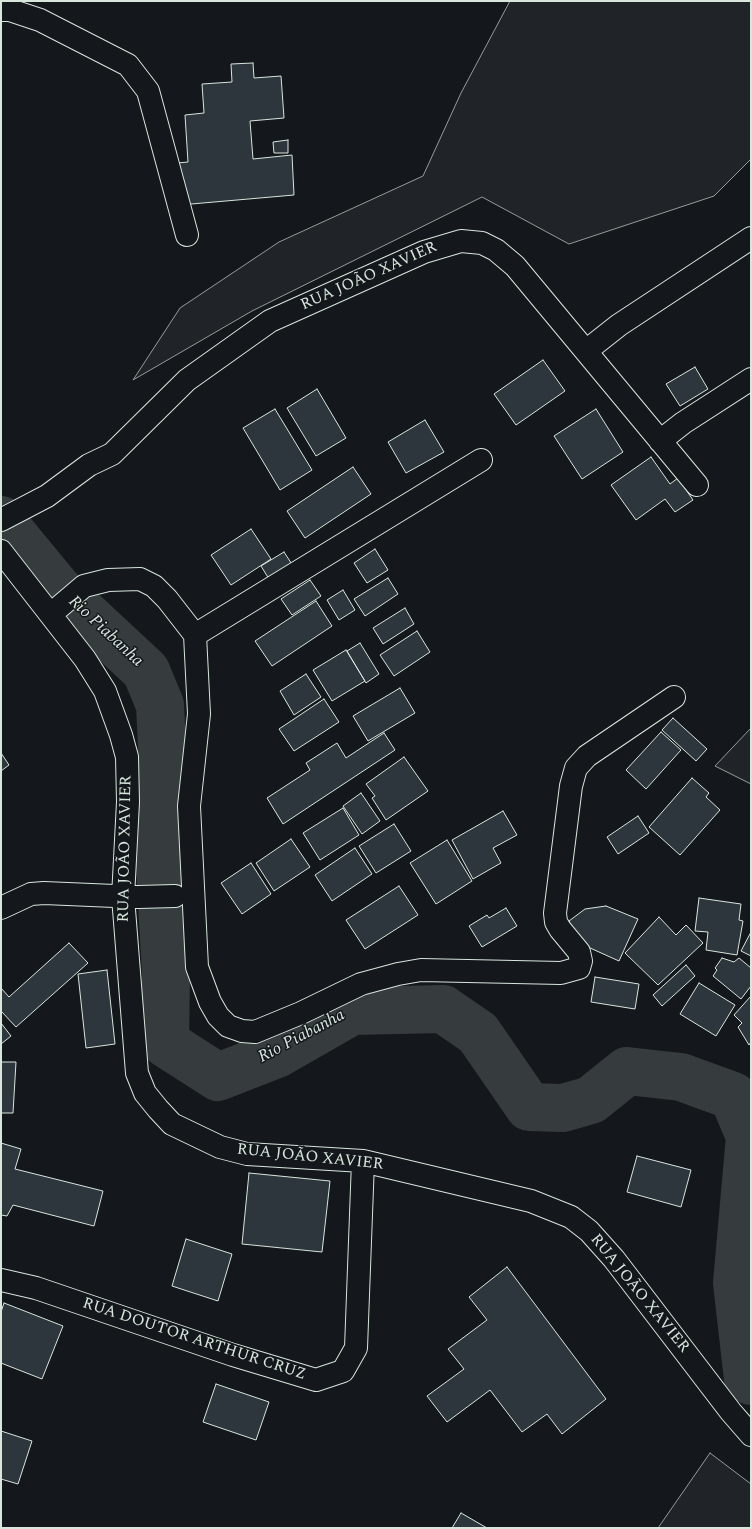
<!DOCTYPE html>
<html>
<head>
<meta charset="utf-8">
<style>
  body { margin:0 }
  #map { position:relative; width:752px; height:1529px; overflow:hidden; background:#14181c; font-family:Spectral,serif }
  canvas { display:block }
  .frame { position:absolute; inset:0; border:2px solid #d8e6dc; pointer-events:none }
</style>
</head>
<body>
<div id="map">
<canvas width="752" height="1529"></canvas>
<div class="frame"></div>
</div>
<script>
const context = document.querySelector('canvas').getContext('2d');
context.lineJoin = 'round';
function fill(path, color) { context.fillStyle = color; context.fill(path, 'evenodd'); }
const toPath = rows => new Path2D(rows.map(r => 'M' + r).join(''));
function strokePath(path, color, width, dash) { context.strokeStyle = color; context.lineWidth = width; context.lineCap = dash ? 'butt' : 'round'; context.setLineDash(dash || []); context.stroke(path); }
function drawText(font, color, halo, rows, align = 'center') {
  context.font = font + ' Spectral,serif'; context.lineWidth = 3; context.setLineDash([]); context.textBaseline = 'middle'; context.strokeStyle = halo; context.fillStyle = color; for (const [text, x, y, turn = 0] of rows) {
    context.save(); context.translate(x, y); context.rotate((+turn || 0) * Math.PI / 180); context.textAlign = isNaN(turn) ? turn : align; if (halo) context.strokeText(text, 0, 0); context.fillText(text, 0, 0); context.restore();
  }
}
const green = toPath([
  [510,1,751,1,751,159,714,196,569,244,482,197,252,311,133,380,180,308,279,242,423,176,461,93,510,1],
  [751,728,751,784,715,766,751,728],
  [710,1453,751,1484,751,1528,658,1528,710,1453]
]);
const river = toPath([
  [1,520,58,589,146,671,160,705,163,766,158,832,166,973,165,1043,218,1077,277,1054,352,1011,443,1009,478,1033,529,1107,563,1108,591,1100,627,1071,681,1077,733,1096,750,1136,737,1283,748,1379,751,1381]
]);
const building = toPath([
  [253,63,254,78,281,76,284,118,250,121,253,159,292,155,294,195,180,205,177,163,188,162,185,115,204,113,202,84,232,82,231,64,253,63],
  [288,140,288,153,274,153,273,142,288,140],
  [543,360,565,391,516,425,494,394,543,360],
  [695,367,708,389,680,406,666,384,695,367],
  [317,389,346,438,316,456,287,408,317,389],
  [275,409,312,470,280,490,243,428,275,409],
  [596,409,623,452,582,479,554,436,596,409],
  [425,420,444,452,406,473,388,442,425,420],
  [651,457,670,484,678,478,693,500,675,512,665,499,636,520,611,485,651,457],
  [353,467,371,494,305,538,287,511,353,467],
  [251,529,271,559,231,585,211,555,251,529],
  [375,549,388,570,367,583,354,563,375,549],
  [284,552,295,569,272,584,261,566,284,552],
  [388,578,398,594,365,616,354,599,388,578],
  [310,580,321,596,292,615,281,599,310,580],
  [343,590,355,610,339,620,327,600,343,590],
  [316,601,332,626,272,666,255,641,316,601],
  [405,608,414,624,383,644,373,628,405,608],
  [417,631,430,652,394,676,380,655,417,631],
  [360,643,379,674,366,683,347,651,360,643],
  [346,650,365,681,332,701,313,670,346,650],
  [306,674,321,697,294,715,280,691,306,674],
  [400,688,415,713,368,741,353,716,400,688],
  [324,699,339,722,294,751,279,729,324,699],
  [673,718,707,749,696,761,662,730,673,718],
  [661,732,681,750,646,789,626,770,661,732],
  [384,733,395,750,283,824,267,798,310,770,306,763,337,743,346,758,384,733],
  [1,753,9,765,1,771,1,753],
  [404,757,428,791,386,820,372,798,375,796,366,784,404,757],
  [692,778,709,793,706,797,720,810,680,855,649,827,692,778],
  [361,793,380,821,362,834,343,806,361,793],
  [343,808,359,835,320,860,303,833,343,808],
  [503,811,517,835,493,848,501,863,473,879,452,840,503,811],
  [638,816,649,833,618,854,607,837,638,816],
  [394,824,411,851,376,873,359,846,394,824],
  [291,839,310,867,274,891,256,863,291,839],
  [447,840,472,881,436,904,410,863,447,840],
  [355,848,372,874,332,901,315,875,355,848],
  [251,863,271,894,242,914,221,883,251,863],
  [399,886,418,915,365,949,346,920,399,886],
  [699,898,741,904,739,920,743,921,737,955,706,950,708,932,695,931,699,898],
  [606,906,638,919,619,961,579,943,569,921,585,909,606,906],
  [506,908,517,926,482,947,469,926,487,915,489,918,506,908],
  [659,917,676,935,686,925,703,943,658,985,625,953,659,917],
  [751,932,751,956,741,951,751,932],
  [69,943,88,963,16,1027,1,1011,1,988,9,997,69,943],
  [722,958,734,962,739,958,751,968,751,986,741,999,713,976,717,970,715,968,722,958],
  [686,965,695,976,662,1006,653,995,686,965],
  [107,970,115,1044,86,1048,78,974,107,970],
  [595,977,639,984,635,1009,591,1002,595,977],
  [699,983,735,1005,716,1036,680,1014,699,983],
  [751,996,751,1042,749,1045,738,1027,742,1023,734,1015,751,996],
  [1,1023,11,1036,1,1044,1,1023],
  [1,1062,16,1062,13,1113,1,1113,1,1062],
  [1,1143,21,1149,15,1169,103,1191,94,1226,13,1205,7,1216,1,1215,1,1143],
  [637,1156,691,1170,681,1207,627,1192,637,1156],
  [249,1173,330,1181,322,1252,242,1244,249,1173],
  [186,1239,232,1254,218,1301,172,1286,186,1239],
  [507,1267,606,1399,562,1434,547,1414,522,1432,490,1390,447,1422,427,1396,464,1369,448,1349,487,1320,469,1297,507,1267],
  [4,1303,63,1326,42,1379,1,1363,1,1312,4,1303],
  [216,1384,269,1402,256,1440,203,1422,216,1384],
  [1,1431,32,1441,18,1484,1,1479,1,1431],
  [461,1513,487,1528,452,1528,461,1513]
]);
const minor = toPath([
  [1,10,10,10,40,20,128,65,148,91,187,235],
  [586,351,619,325,751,238],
  [660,441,683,423,751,379],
  [1,520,47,496,89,465,112,454,187,380,270,321,424,252,461,241,482,243,496,250,515,266,697,485],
  [1,551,85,659,105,691,121,735,127,757,128,802,123,897,137,1073,145,1093,158,1109,172,1124,220,1147,247,1154,363,1161,531,1201,571,1217,589,1231,614,1259,731,1412,751,1435],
  [51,614,84,586,108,580,140,579,154,586,167,599,195,635,199,714,189,806,197,967,210,1002,218,1016,228,1026,242,1031,255,1032,301,1013,361,984,398,974,421,970,561,973,579,968,581,961,579,952,560,929,556,922,555,913,571,786,576,768,587,756,674,697],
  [195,635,481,460],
  [1,908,31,894,44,893,138,897,175,896],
  [1,1280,36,1288,233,1355,316,1380,343,1371,356,1348,363,1161]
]);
const streetNames = [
  ["RUA JOÃO XAVIER",369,277,-24],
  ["RUA JOÃO XAVIER",126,849,-89],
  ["RUA JOÃO XAVIER",310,1158,6],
  ["RUA JOÃO XAVIER",639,1294,51],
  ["RUA DOUTOR ARTHUR CRUZ",194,1340,18]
];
const waterNames = [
  ["Rio Piabanha",105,632,43],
  ["Rio Piabanha",302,1037,-28]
];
fill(green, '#202428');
strokePath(green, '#939e99', 1);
strokePath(river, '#363b3e', 48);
fill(building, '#2c363c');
strokePath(building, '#d8e6dc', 1);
strokePath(minor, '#d8e6dc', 24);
strokePath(minor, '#14181c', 22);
drawText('16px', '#d8e6dc', '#14181c', streetNames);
drawText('italic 17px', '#d8e6dc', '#14181c', waterNames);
</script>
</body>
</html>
